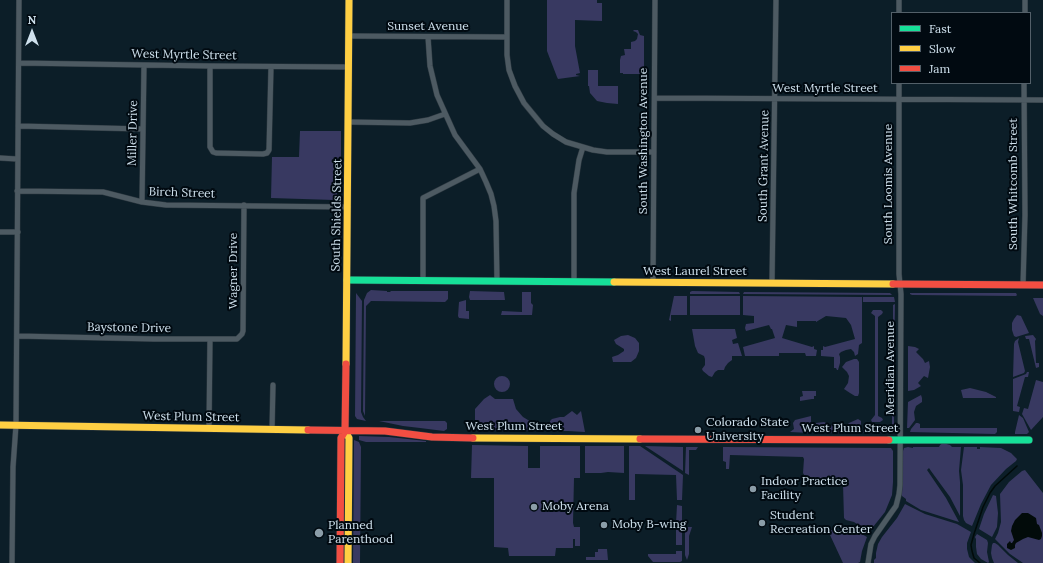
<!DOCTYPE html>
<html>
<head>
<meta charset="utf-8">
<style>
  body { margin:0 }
  #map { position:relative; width:1043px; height:563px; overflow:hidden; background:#0c1e28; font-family:Lora,serif }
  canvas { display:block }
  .legend { position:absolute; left:891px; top:12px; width:140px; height:72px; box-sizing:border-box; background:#010a11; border:1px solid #536069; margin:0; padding:5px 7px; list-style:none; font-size:12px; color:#cfe1ed }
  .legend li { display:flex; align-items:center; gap:8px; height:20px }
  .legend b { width:20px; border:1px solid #536069 }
  .north { position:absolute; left:12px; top:12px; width:40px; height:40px; -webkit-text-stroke:3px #010a11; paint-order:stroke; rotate:0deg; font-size:11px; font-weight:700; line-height:16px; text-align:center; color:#cfe1ed }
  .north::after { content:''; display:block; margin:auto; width:14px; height:18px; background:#cfe1ed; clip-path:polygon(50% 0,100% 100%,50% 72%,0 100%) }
</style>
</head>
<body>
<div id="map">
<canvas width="1043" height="563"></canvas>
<ul class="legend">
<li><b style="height:5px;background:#16e098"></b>Fast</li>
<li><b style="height:5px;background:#ffcf43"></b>Slow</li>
<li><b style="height:5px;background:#f24e42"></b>Jam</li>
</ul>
<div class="north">N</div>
</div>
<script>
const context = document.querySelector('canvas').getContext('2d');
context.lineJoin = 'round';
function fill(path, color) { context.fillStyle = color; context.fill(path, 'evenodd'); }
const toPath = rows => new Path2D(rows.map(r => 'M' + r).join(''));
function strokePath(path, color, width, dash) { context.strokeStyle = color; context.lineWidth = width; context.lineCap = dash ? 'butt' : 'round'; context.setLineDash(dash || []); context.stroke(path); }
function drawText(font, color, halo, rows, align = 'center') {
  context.font = font + ' Lora,serif'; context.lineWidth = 4; context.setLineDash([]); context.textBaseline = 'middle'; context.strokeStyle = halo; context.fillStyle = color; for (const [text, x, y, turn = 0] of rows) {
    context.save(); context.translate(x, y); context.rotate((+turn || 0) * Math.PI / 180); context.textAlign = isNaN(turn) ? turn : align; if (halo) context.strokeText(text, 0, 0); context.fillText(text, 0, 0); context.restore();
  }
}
const green = toPath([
  [547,0,597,0,597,3,602,3,602,21,575,20,575,46,580,73,576,74,576,75,580,76,558,79,557,77,547,51],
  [634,30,638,30,640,35,644,36,644,74,623,74,623,73,620,73,620,60,621,56,625,55,624,49,631,49,631,42,635,41,637,39,638,34,636,32,633,31],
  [588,70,598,70,598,86,618,86,618,104,607,103,597,101,590,93,589,86,588,86],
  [300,131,341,131,341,157,337,160,337,195,334,200,271,198,272,157,299,157],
  [371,290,387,291,387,292,390,292,391,291,448,291,448,299,445,302,371,301,366,306,365,416,363,411,364,300,367,293],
  [470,291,504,292,505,300,470,300,469,297],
  [692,291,739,292,740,294,690,294,690,292],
  [522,292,531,292,531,303,533,305,532,315,501,315,502,311,522,312],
  [744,292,890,293,892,295,743,294],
  [356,293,362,301,361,412,363,417,366,421,357,419,355,416],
  [910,293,1016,293,1017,295,1016,296,912,295,910,294],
  [674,296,687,296,687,315,671,315,671,321,669,320],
  [690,296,740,296,740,315,690,315],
  [743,296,862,297,862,343,859,345,858,354,855,356,854,352,851,349,846,350,841,352,839,354,840,357,840,363,838,370,837,370,836,368,834,368,834,357,821,356,821,350,823,350,823,346,825,347,855,339,851,325,846,318,826,316,816,322,816,315,816,321,797,321,797,327,786,325,782,338,812,347,814,346,814,349,817,350,816,356,806,356,805,353,779,353,779,356,745,356,743,347,775,338,772,329,771,329,769,325,746,331,745,328,746,324,754,323,754,316,743,315],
  [863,297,894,297,895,302,863,302],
  [1033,298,1043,298,1043,316,1040,314],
  [466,300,466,311,469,311,469,319,459,318,458,316,459,302],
  [895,304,894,367,894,368,891,369,889,368,889,367,893,364,893,305],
  [873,310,881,310,883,312,882,314,878,317,878,416,882,418,883,420,880,422,872,422,871,420,875,415,875,316,871,313],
  [1017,315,1021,316,1029,333,1016,337,1014,336,1012,330,1012,323,1014,319],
  [692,329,735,329,737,338,732,340,733,344,738,343,742,356,732,356,732,360,728,363,725,367,724,370,718,370,715,372,712,377,709,376,703,371,702,369,705,365,705,359,704,356,698,353,695,346],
  [628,335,635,338,639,343,639,351,636,358,631,362,613,362,612,357,618,355,624,351,624,349,616,344,614,340,621,336],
  [1033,335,1036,339,1035,341,1036,363,1039,363,1039,367,1036,368,1029,339,1026,339,1025,336],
  [1019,338,1018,342,1025,371,1024,373,1013,377,1014,344,1015,341],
  [908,346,915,347,919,349,916,352,923,359,925,363,929,361,930,367,928,378,924,376,918,383,921,386,914,390,908,391],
  [854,359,857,359,859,362,859,393,858,396,855,396,850,393,844,389,848,383,849,376,847,372,842,367,846,362],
  [1027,372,1029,372,1028,377,1025,377,1017,406,1020,407,1019,412,1013,411,1013,379,1026,374],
  [890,376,893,376,894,378,894,430,893,432,890,433,863,433,863,430,892,430,892,380,888,379],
  '494 384a8 8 0 1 1 16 0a8 8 0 1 1-16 0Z',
  [1036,380,1043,382,1043,417,1031,430,1022,414,1024,408,1028,409],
  [970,388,986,392,996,397,996,398,963,398,961,390],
  [802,391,816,391,816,396,814,396,814,399,812,399,800,401,800,397,803,396],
  [490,395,495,399,513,399,516,409,523,417,533,423,546,427,541,431,475,430,475,409,484,399],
  [921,395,922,398,922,402,916,406,914,412,915,420,909,428,907,428,908,402],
  [572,411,577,415,581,411,585,432,568,431,554,431,552,429,550,426,550,421,552,419,560,417,564,417],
  [1019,415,1023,418,1029,432,1027,434,1015,434,1015,432],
  [811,416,811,433,790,432,794,429,793,423,795,420],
  [858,419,861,421,861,432,855,434,847,433,846,432,845,427,849,423],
  [379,421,445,421,447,423,447,429,444,431,420,428,403,426],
  [824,422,843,431,843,433,818,432,816,423],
  [916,423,918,423,920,424,920,428,997,428,997,432,995,434,910,432,911,429],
  [359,436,389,437,426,441,426,442,366,442,359,440],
  [354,440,359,442,361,447,360,563,353,563],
  [943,443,950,445,952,447,961,447,959,471,960,482,960,516,950,497,931,471,929,468,927,470,946,498,959,522,921,510,906,501,906,499,902,496,901,491,903,480,903,451,904,448,908,447,913,448,913,447,939,447,940,445],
  [472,445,528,446,528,468,540,468,540,446,580,446,580,478,574,478,573,523,574,527,580,527,580,546,575,546,575,539,573,539,573,548,556,548,555,556,509,556,508,548,494,547,494,478,471,478],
  [585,446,624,446,624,473,608,472,601,473,585,473],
  [629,446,640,446,683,475,682,500,677,500,676,475,635,474,635,500,629,500],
  [645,446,683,447,683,471],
  [686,447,698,447,696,450,689,450,689,475,685,473],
  [723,447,891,448,893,451,893,482,892,495,885,512,869,532,854,522,846,520,844,518,843,484,842,480,838,479,806,478,803,473,804,459,803,457,730,455,729,469,726,469,726,462,723,461],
  [964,447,977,447,977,449,980,449,980,447,1001,448,1011,453,1017,459,1016,461,1006,469,991,485,981,504,972,526,966,523,964,520,963,516,963,485,961,470],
  [1025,470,1043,493,1043,563,1023,563,1010,554,995,539,998,533,1001,522,1000,494,1009,482,1022,471],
  [993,495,996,496,998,513,997,527,992,537,979,529,984,514],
  [905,504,925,514,957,524,971,532,967,543,967,549,969,557,975,563,874,563,874,560,876,558,876,553,878,544,882,537,897,518],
  [677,505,682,506,682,523,676,523],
  [842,526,847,526,867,537,862,551,860,562,858,563,843,563,830,535,828,535,828,530,840,530,841,528,842,528],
  [685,527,692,527,689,536,689,554,687,560,685,555],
  [676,528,682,528,682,545,676,545],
  [977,534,987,540,988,543,987,552,989,562,988,563,981,559,977,554,976,547,976,539,975,537],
  [993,543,995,543,998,545,1008,555,1018,563,994,563,992,558,991,553,992,545],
  [598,549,607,549,608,560,586,560,586,557,595,557,595,552,598,552],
  [676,551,682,551,682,561,680,562,653,562,648,556,648,554,676,554]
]);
const water = toPath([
  [1022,513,1028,513,1036,518,1037,524,1039,525,1042,533,1042,536,1041,539,1039,540,1028,537,1023,539,1016,543,1015,545,1015,548,1011,550,1007,548,1007,544,1010,541,1011,543,1012,543,1014,540,1011,531,1012,526,1015,520]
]);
const stream = toPath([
  [980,563,974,558,972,551,971,545,974,534,983,507,990,493,995,486,1017,466]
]);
const street = toPath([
  [507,0,507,55,509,70,515,86,524,103,543,126,553,134,566,142,593,150,607,152,654,152],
  [899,13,899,0],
  [1025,13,1025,0],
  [349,36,506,37],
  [428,37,430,66,437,95,455,135,480,169,486,182,491,194,494,206,496,221,497,281],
  [19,63,210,66,349,67],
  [210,66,210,147,213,152,216,153,263,154,267,153,269,150,271,67],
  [655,98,1043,100],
  [349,122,410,123,428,120,445,114],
  [18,126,143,129],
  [0,158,17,159],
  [17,191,103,192,142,202,166,205,348,207],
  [142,202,144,65],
  [0,232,18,232],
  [423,280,423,198,480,169],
  [574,282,574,193,579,160,583,147],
  [653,282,655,0],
  [772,283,776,0],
  [1023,285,1025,215,1024,83],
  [17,336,154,339,237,339,242,334,243,331,244,205],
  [209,428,210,339],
  [272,430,273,385],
  [12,563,13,467,16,425,19,0],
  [868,563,871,544,875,536,891,513,896,506,899,494,900,485,901,294,899,274,899,83]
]);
const fast = toPath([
  [347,280,614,282],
  [889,440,1029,440]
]);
const slow = toPath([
  [614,282,893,284],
  [346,364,349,0],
  [0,425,308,430],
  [345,431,349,438,348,563],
  [473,438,640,439]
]);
const jam = toPath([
  [893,284,1043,285],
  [308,430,385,431,432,437,473,438],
  [640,439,889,440],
  [340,563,341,438,345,431,346,364]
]);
const markers = [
  [698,430,4,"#8b9da8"],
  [753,489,4,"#8b9da8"],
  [534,507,4,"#8b9da8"],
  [762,523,4,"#8b9da8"],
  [604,525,4,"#8b9da8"],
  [319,533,5,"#8b9da8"]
];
const streetNames = [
  ["Sunset Avenue",428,27],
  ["West Myrtle Street",184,55,1],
  ["West Myrtle Street",825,89],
  ["Miller Drive",133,133,-89],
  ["South Washington Avenue",644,141,-90],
  ["South Grant Avenue",764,166,-89],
  ["South Loomis Avenue",889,184,-90],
  ["South Whitcomb Street",1014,184,-90],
  ["Birch Street",182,193,2],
  ["South Shields Street",337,215,-89],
  ["Wagner Drive",234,271,-90],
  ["West Laurel Street",695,272],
  ["Baystone Drive",129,328,1],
  ["Meridian Avenue",891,368,-90],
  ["West Plum Street",191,417,1],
  ["West Plum Street",514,427],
  ["West Plum Street",850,429]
];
const poiNames = [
  ["Colorado State",706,423],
  ["University",706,437],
  ["Indoor Practice",761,482],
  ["Facility",761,496],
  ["Moby Arena",542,507],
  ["Student",770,516],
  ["Recreation Center",770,530],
  ["Moby B-wing",612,525],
  ["Planned",328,526],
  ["Parenthood",328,540]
];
fill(green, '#383961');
fill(water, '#020b0a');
strokePath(stream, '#020b0a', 1.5);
strokePath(street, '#2d3941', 6);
strokePath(fast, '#2d3941', 8);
strokePath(slow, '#2d3941', 8);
strokePath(jam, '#2d3941', 8);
strokePath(street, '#4d5a62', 5);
strokePath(fast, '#16e098', 7);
strokePath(slow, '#ffcf43', 7);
strokePath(jam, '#f24e42', 7);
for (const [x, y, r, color] of markers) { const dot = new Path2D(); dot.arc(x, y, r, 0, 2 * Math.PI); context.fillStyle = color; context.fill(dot); strokePath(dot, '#010a11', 1.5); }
drawText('12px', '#cfe1ed', '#010a11', streetNames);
drawText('12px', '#cfe1ed', '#010a11', poiNames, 'left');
</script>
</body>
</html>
